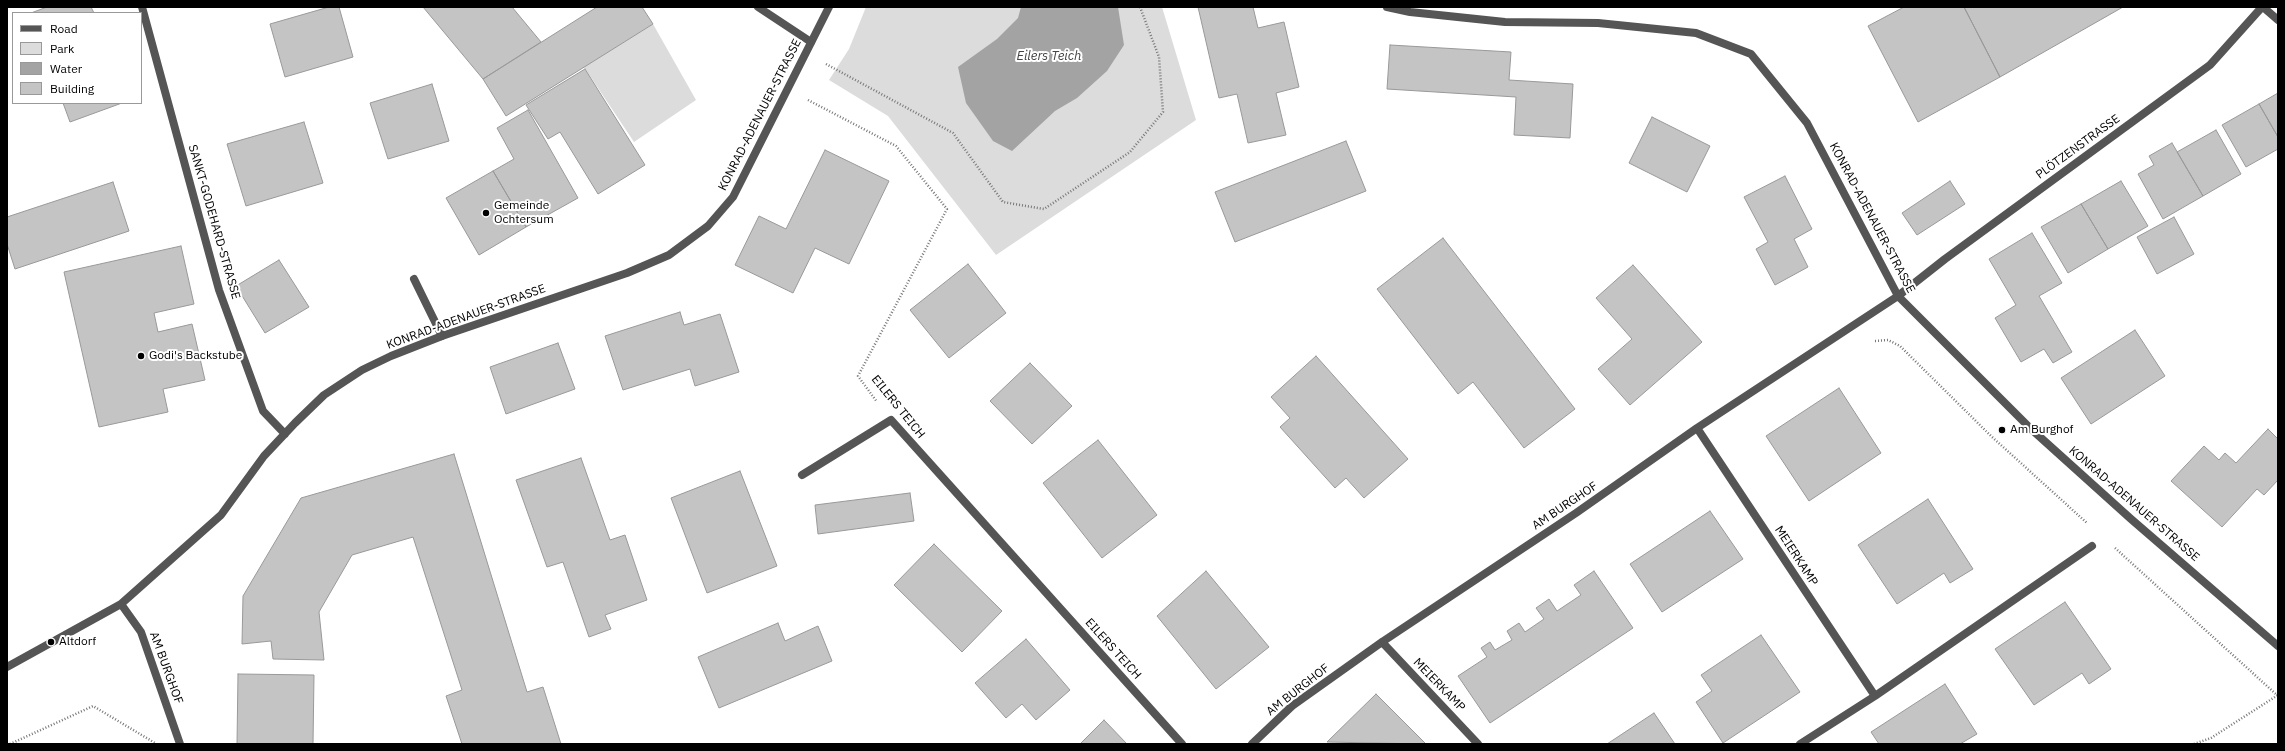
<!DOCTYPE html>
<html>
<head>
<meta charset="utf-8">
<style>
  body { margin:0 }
  #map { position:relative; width:2285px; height:751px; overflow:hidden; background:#fff; font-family:"IBM Plex Sans",sans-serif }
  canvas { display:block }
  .frame { position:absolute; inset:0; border:8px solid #000; pointer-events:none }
  .legend { position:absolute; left:12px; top:12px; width:130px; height:92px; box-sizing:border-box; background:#fff; border:1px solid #999; margin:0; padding:5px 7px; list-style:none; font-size:12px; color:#000 }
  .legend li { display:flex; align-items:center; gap:8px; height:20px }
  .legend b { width:20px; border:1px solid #999 }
</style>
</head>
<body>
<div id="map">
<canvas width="2285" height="751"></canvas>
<div class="frame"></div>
<ul class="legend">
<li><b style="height:5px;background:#555"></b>Road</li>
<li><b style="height:11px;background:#dcdcdc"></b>Park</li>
<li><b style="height:11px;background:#a3a3a3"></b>Water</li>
<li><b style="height:11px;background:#c4c4c4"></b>Building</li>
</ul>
</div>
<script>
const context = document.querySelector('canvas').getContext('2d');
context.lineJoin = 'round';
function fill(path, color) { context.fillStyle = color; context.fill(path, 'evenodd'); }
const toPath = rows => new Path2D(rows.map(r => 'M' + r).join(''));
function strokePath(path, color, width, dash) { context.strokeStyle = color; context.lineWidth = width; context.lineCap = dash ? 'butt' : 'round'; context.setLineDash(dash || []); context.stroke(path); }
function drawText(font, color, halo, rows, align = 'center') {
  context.font = font + ' "IBM Plex Sans",sans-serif'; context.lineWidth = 4; context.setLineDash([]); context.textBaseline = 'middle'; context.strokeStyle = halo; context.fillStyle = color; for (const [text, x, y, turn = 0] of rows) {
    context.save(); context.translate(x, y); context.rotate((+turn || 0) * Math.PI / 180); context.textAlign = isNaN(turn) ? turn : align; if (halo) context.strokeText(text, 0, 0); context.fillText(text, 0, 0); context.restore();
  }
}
const green = toPath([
  [866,7,1162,7,1196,120,996,255,888,116,829,80,849,49],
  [653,24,696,100,634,142,584,67]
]);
const water = toPath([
  [1021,7,1118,7,1124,45,1107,71,1077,98,1055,111,1012,151,993,141,966,103,958,67,997,39,1018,18]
]);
const building = toPath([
  [47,7,91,7,94,13,31,13,47,7],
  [329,7,339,7,353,57,285,77,270,24,329,7],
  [423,7,512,7,541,42,483,79,423,7],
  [597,7,642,7,653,24,506,116,483,79,597,7],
  [1198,7,1253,7,1258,28,1284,22,1299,87,1276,93,1286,135,1248,143,1237,94,1219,98,1198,7],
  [1904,7,1964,7,2000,77,1918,122,1868,26,1904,7],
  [1964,7,2123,7,2000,77,1964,7],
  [1390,45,1511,52,1509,80,1573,84,1570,138,1514,135,1516,97,1387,89,1390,45],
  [585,69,645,165,598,194,560,132,548,139,526,105,585,69],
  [432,84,449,141,388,159,370,103,432,84],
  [2278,93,2278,137,2259,104,2278,93],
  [63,103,122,103,70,122,63,103],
  [2259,104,2278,137,2278,149,2246,167,2222,125,2259,104],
  [528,110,578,198,526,227,493,171,514,159,497,128,528,110],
  [1652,117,1710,146,1687,192,1629,163,1652,117],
  [304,122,323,183,246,206,227,144,304,122],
  [2216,130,2241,174,2203,196,2177,152,2216,130],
  [1346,141,1366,191,1235,242,1215,192,1346,141],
  [2172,143,2203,196,2163,219,2138,174,2154,165,2149,156,2172,143],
  [825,150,889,181,849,264,815,248,793,293,735,265,759,216,786,229,825,150],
  [493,171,526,227,479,255,446,198,493,171],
  [1785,176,1812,229,1794,239,1808,267,1775,285,1756,249,1768,242,1744,197,1785,176],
  [1950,181,1965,204,1917,235,1902,213,1950,181],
  [2121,181,2148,226,2108,249,2081,204,2121,181],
  [113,182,129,231,15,269,7,244,7,217,113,182],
  [2081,204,2108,249,2068,273,2041,227,2081,204],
  [2174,217,2194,254,2157,274,2137,237,2174,217],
  [2032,233,2062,283,2039,296,2072,352,2053,363,2044,349,2021,362,1995,318,2016,305,1989,259,2032,233],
  [1443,238,1575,409,1524,448,1473,382,1458,394,1377,289,1443,238],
  [181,246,194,304,154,313,158,332,192,324,205,380,163,389,168,412,99,427,64,272,181,246],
  [279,260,309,307,265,333,236,286,279,260],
  [968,264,1006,313,949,358,910,310,968,264],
  [1633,265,1702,342,1630,405,1598,369,1632,339,1596,298,1633,265],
  [680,312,684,325,720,314,739,372,695,386,690,369,623,390,605,336,680,312],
  [2135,330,2165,376,2091,424,2061,378,2135,330],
  [558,343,575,389,506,414,490,367,558,343],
  [1316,356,1408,459,1364,498,1346,478,1335,488,1280,427,1290,418,1271,397,1316,356],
  [1030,363,1072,406,1032,444,990,401,1030,363],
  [1839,388,1881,453,1809,501,1766,436,1839,388],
  [2268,429,2278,439,2278,480,2264,495,2257,489,2222,527,2171,481,2204,446,2219,460,2225,453,2236,463,2268,429],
  [1098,440,1157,515,1102,558,1043,483,1098,440],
  [454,454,527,692,543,687,561,744,462,744,446,696,462,690,413,537,352,555,319,612,324,660,273,659,271,641,242,644,243,596,301,498,454,454],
  [581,458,610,540,625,535,647,600,605,615,611,629,589,637,563,562,547,567,516,480,581,458],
  [740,471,777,566,707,593,671,498,740,471],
  [910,493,914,521,818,534,815,505,910,493],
  [1928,499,1973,569,1950,583,1944,573,1897,604,1858,545,1928,499],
  [1710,511,1743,559,1662,612,1630,564,1710,511],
  [934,544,1002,611,962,652,894,585,934,544],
  [1206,571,1269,647,1216,689,1157,616,1206,571],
  [1594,571,1633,628,1490,723,1458,676,1487,657,1481,648,1490,642,1495,650,1512,640,1507,631,1519,623,1525,632,1544,619,1536,608,1549,599,1557,611,1581,595,1574,585,1594,571],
  [2065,602,2111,669,2089,684,2082,673,2034,705,1995,649,2065,602],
  [778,623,785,641,818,626,832,661,719,708,698,657,778,623],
  [1761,635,1800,692,1723,743,1696,702,1712,691,1701,675,1761,635],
  [1026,639,1070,690,1036,720,1022,704,1006,718,975,683,1026,639],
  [238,674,314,675,313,744,237,744,238,674],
  [1945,684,1977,734,1960,744,1879,744,1871,732,1945,684],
  [1376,694,1425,743,1423,744,1327,742,1376,694],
  [1654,713,1675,744,1607,744,1654,713],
  [1104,720,1127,744,1080,744,1104,720]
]);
const path = toPath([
  [826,64,953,133,1003,202,1044,209,1130,152,1163,112,1159,57,1140,7],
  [808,100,896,146,947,209,858,376,877,402],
  [1875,341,1888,340,1900,346,1991,436,2087,523],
  [2115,548,2278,696],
  [10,744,93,706,155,743],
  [2194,744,2211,738,2278,695]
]);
const service = toPath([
  [758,7,811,42],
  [414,279,442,336]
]);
const minor = toPath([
  [142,7,219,290,263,411,285,434],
  [1387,7,1410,12,1505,22,1598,23,1696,33,1751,54,1807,123,1898,296,2030,428,2131,519,2278,646],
  [2263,7,2278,20],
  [1697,428,1875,696,2092,546],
  [802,475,891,420,1182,744],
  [121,604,141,632,180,744],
  [1382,642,1478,744],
  [7,667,121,604,221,515,264,456,295,423,324,395,362,370,391,356,442,336,627,273,669,255,708,226,733,197,829,7],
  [1252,744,1292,706,1382,642,1576,513,1697,428,1898,296,1945,259,2210,65,2262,7],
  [1800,744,1875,696]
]);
const markers = [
  [486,213,4,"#000"],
  [141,356,4,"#000"],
  [2002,430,4,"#000"],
  [51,642,4,"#000"]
];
const streetNames = [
  ["KONRAD-ADENAUER-STRASSE",760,115,-63],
  ["PLÖTZENSTRASSE",2078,147,-36],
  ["KONRAD-ADENAUER-STRASSE",1872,218,62],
  ["SANKT-GODEHARD-STRASSE",214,222,74],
  ["KONRAD-ADENAUER-STRASSE",466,317,-20],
  ["EILERS TEICH",898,407,51],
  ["KONRAD-ADENAUER-STRASSE",2134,504,41],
  ["AM BURGHOF",1565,506,-34],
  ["MEIERKAMP",1796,556,57],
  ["EILERS TEICH",1113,649,48],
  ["AM BURGHOF",166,668,70],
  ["MEIERKAMP",1439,685,46],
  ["AM BURGHOF",1298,690,-38]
];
const poiNames = [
  ["Gemeinde",494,206],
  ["Ochtersum",494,220],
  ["Godi's Backstube",149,356],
  ["Am Burghof",2010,430],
  ["Altdorf",59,642]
];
const waterNames = [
  ["Eilers Teich",1049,56]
];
fill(green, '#dcdcdc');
fill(water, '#a3a3a3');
fill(building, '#c4c4c4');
strokePath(building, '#999', 1);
strokePath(path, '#777', 2.5, [1, 2]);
strokePath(service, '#555', 8);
strokePath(minor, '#555', 8);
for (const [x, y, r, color] of markers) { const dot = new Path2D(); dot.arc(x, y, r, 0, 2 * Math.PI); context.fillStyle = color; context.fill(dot); strokePath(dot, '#fff', 1.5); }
drawText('12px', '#000', '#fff', streetNames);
drawText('12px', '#000', '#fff', poiNames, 'left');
drawText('italic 13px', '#444', '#fff', waterNames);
</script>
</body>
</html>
